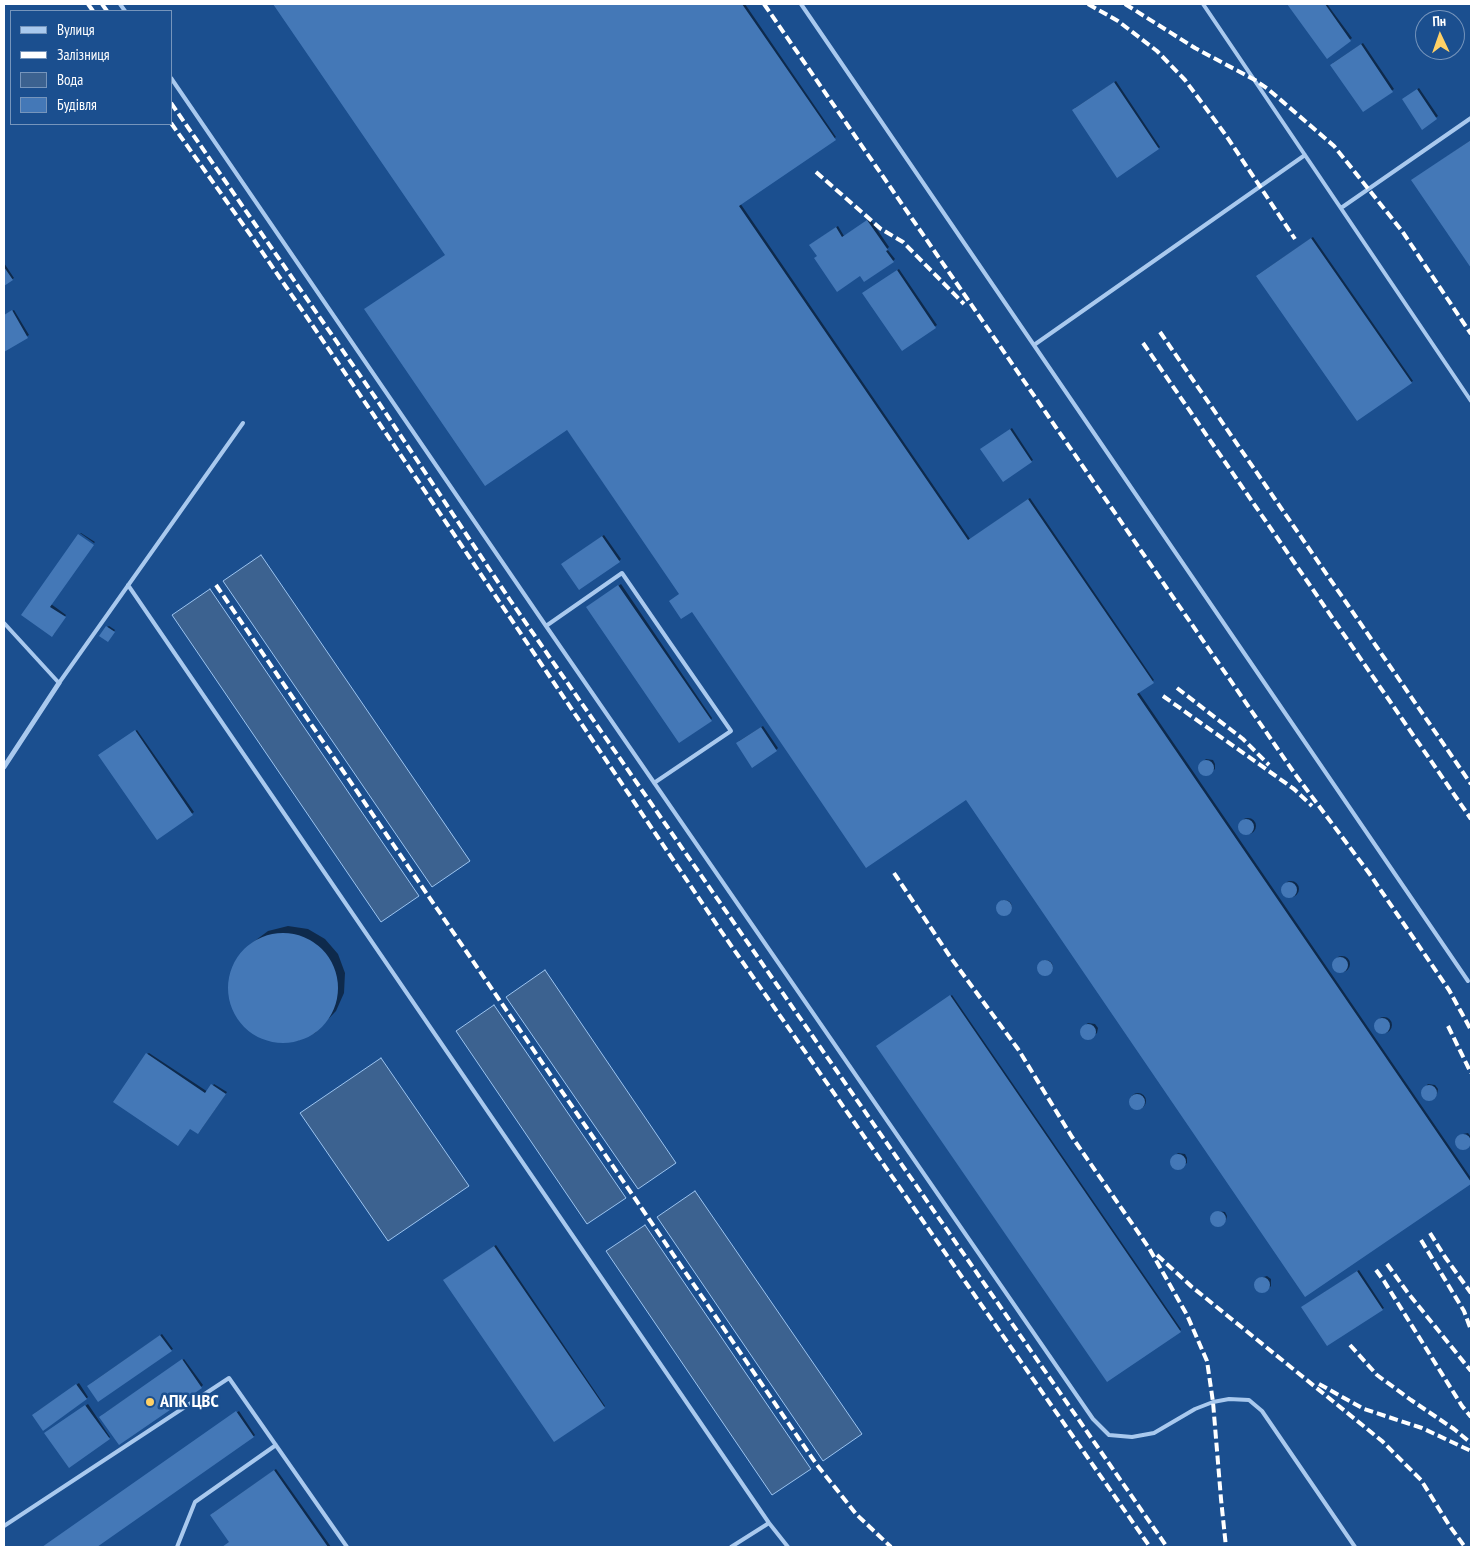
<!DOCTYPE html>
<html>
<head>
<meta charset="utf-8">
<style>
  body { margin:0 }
  #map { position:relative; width:1475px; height:1551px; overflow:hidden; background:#1b4f8f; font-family:"PT Sans Narrow",sans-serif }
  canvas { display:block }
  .frame { position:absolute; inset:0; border:5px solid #fff; pointer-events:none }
  .legend { position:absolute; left:10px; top:10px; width:162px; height:115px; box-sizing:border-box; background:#1b4f8f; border:1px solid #7695bc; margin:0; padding:6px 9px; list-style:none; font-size:15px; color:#fff }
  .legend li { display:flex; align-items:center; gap:10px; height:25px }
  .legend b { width:25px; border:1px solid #7695bc }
  .north { position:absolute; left:1415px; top:10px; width:50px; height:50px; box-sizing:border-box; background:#1b4f8f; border:1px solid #7695bc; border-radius:50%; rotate:357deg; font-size:14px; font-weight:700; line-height:20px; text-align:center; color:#fff }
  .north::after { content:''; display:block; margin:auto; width:18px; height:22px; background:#ffd166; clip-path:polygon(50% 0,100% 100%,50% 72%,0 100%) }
</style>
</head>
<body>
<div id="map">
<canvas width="1475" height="1551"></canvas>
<div class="frame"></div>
<ul class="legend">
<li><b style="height:6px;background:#a9c9ee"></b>Вулиця</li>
<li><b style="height:6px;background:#fff"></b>Залізниця</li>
<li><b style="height:14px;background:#3c6290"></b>Вода</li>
<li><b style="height:14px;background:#4478b7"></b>Будівля</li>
</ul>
<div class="north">Пн</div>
</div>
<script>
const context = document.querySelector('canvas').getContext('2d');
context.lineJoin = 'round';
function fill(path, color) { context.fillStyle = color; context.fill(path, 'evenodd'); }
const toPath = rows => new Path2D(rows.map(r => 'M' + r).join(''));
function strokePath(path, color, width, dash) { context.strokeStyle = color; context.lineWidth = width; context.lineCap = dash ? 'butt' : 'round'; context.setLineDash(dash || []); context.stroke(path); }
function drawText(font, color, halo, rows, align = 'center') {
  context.font = font + ' "PT Sans Narrow",sans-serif'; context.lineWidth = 5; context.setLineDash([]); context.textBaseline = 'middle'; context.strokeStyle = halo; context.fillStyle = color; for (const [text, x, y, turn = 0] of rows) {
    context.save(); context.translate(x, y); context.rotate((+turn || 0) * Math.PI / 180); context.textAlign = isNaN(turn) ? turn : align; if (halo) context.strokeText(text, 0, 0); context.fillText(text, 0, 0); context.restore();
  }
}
const water = toPath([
  [261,555,470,861,432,887,223,581,261,555],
  [210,589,419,896,381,922,172,615,210,589],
  [545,970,676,1163,638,1189,506,997,545,970],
  [494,1005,626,1198,587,1224,456,1031,494,1005],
  [381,1058,469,1186,388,1241,300,1113,381,1058],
  [695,1191,862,1434,823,1461,657,1217,695,1191],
  [645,1225,811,1469,772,1495,606,1251,645,1225]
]);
const shadow = toPath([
  [275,4,745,4,836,137,740,203,970,539,1030,498,1154,680,1138,691,1471,1178,1471,1182,1306,1295,966,798,680,594],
  [1289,4,1327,4,1352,38,1327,57],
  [1363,43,1394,89,1363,111,1333,63],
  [1116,81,1160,147,1159,148,1075,108],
  [1419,88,1438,116,1422,128,1405,98],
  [1471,140,1471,266,1413,180],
  [870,219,889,247,887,249,895,259,893,261,860,275,819,256,813,243,838,226,844,236],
  [1313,237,1413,381,1411,382,1259,274],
  [4,263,14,278,4,285],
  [899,269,937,325,902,349,866,292],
  [14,310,29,335,4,350,4,315],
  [1012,428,1033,460,1031,461,984,448],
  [80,533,81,533,95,542,94,543],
  [604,535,621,559,619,561,565,562],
  [621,584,712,718,711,720,589,606],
  [51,604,66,615,54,634,23,615],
  [109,626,115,630,109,639,107,627],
  [763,726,778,748,776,750,739,741],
  [137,730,194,812,157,838,101,754],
  [1206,759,1213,760,1215,764,1215,769,1209,774,1202,773,1200,769,1200,765],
  '1240 826a8 8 0 1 1 16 0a8 8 0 1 1-16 0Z',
  '1283 889a8 8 0 1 1 16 0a8 8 0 1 1-16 0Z',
  '998 907a7 7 0 1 1 14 0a7 7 0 1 1-14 0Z',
  [288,926,308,929,325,939,338,954,345,973,344,993,336,1011,315,1033,297,1041,277,1042,257,1036,242,1023,232,1006,229,986,233,967,245,950,252,943,268,931],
  '1334 964a8 8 0 1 1 16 0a8 8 0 1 1-16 0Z',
  '1039 967a7 7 0 1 1 14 0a7 7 0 1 1-14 0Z',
  [952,995,1181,1329,1180,1331,880,1044],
  '1376 1025a8 8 0 1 1 16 0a8 8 0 1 1-16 0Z',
  [1088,1023,1095,1024,1098,1028,1097,1033,1091,1038,1084,1037,1082,1033,1082,1028],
  [149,1053,208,1092,214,1084,227,1092,200,1131,190,1127,147,1054],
  [1428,1084,1435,1085,1438,1089,1437,1094,1431,1100,1424,1099,1422,1095,1422,1090],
  '1130 1101a8 8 0 1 1 16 0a8 8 0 1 1-16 0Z',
  [1468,1133,1471,1137,1471,1144,1466,1149,1461,1149,1457,1144,1457,1139,1463,1134],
  [1178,1153,1185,1154,1187,1158,1187,1163,1184,1165,1181,1169,1176,1169,1171,1164,1172,1159],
  [1218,1211,1225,1212,1227,1216,1226,1220,1220,1226,1213,1225,1211,1221,1212,1216],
  [496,1245,605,1406,604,1407,447,1278],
  [1359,1270,1384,1308,1382,1309,1305,1305],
  [1267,1276,1271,1279,1271,1286,1265,1292,1260,1292,1256,1289,1255,1284,1260,1278],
  [162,1334,173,1349,171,1350,90,1384],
  [184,1359,203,1385,201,1387,102,1415],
  [79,1383,88,1397,87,1398,35,1413],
  [88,1404,110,1437,109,1438,48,1432],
  [239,1411,255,1435,254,1436,95,1547,43,1547],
  [276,1469,331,1547,223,1547,231,1542,213,1513]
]);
const building = toPath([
  [273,4,742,4,836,140,739,206,968,540,1028,499,1154,683,1137,694,1471,1182,1471,1184,1305,1297,966,800,866,868,692,612,681,619,669,601,679,594,567,430,485,486,364,309,445,255],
  [1287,4,1325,4,1351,41,1327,59],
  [1361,44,1393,92,1363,112,1330,65],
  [1114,82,1159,149,1117,178,1072,110],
  [1417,89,1437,119,1422,130,1402,99],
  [1471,140,1471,268,1411,180],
  [867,220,888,250,886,251,894,262,864,282,860,276,837,292,814,258,817,256,809,245,836,227,842,237],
  [1311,238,1412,383,1357,421,1256,276],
  [4,267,13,280,4,286],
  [897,270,936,328,902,351,862,293],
  [12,310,28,338,4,352,4,315],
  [1010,429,1032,462,1003,482,980,449],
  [78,534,94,545,50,607,66,617,52,637,21,615],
  [602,536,620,562,579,590,561,564],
  [618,585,712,721,679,743,586,607],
  [106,626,115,632,108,642,99,636],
  [761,727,777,751,752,768,736,743],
  [135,730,193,815,157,840,98,755],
  '1198 768a8 8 0 1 1 16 0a8 8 0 1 1-16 0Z',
  '1238 827a8 8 0 1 1 16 0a8 8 0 1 1-16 0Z',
  '1281 890a8 8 0 1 1 16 0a8 8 0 1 1-16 0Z',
  '996 908a8 8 0 1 1 16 0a8 8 0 1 1-16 0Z',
  '228 988a55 55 0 1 1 110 0a55 55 0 1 1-110 0Z',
  '1332 965a8 8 0 1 1 16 0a8 8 0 1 1-16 0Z',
  '1037 968a8 8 0 1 1 16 0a8 8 0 1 1-16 0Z',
  [950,995,1181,1332,1107,1382,876,1046],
  '1374 1026a8 8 0 1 1 16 0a8 8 0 1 1-16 0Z',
  '1080 1032a8 8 0 1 1 16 0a8 8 0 1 1-16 0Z',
  [146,1053,205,1093,211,1084,226,1094,198,1134,190,1129,178,1146,113,1102],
  '1421 1093a8 8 0 1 1 16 0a8 8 0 1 1-16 0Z',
  '1129 1102a8 8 0 1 1 16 0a8 8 0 1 1-16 0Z',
  '1455 1142a8 8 0 1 1 16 0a8 8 0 1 1-16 0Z',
  '1170 1162a8 8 0 1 1 16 0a8 8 0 1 1-16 0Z',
  '1210 1219a8 8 0 1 1 16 0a8 8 0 1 1-16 0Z',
  [494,1246,605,1408,554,1442,443,1280],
  [1357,1271,1383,1310,1327,1346,1301,1307],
  '1254 1285a8 8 0 1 1 16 0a8 8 0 1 1-16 0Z',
  [160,1335,172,1351,98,1402,87,1386],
  [182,1359,202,1388,119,1445,99,1417],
  [76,1384,87,1399,43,1431,32,1415],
  [85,1405,110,1439,69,1468,44,1433],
  [236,1411,254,1437,97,1547,42,1547],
  [274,1470,328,1547,222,1547,229,1542,210,1515]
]);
const lane = toPath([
  [120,4,125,11],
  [801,4,1468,981],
  [1203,4,1471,401],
  [171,78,546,626,1093,1419,1109,1435,1132,1437,1154,1433,1195,1409,1213,1402,1229,1399,1249,1400,1262,1411,1355,1547],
  [1341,208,1471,118],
  [1034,345,1305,155],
  [128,585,769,1523,788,1547],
  [4,623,59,683,243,423],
  [546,626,622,573,668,640,731,731,654,783],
  [4,1526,229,1378,347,1547],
  [177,1547,195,1502,276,1445],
  [731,1547,769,1523]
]);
const street = toPath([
  [4,767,59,683]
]);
const rail = toPath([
  [88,4,93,11],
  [102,4,107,11],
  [764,4,1295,774,1369,873,1449,990,1471,1030],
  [1088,4,1118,21,1157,51,1185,80,1225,134,1295,239],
  [1125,4,1195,48,1255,80,1268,89,1334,146,1402,231,1471,334],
  [171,103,375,397,510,600,1167,1547],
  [171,123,254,240,373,414,721,931,1150,1547],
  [816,172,881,229,903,242,964,304],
  [1160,332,1471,784],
  [1143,343,1471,819],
  [216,585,817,1465,857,1515,891,1547],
  [1177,688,1243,739,1269,765],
  [1163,696,1294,789,1312,806],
  [894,873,951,958,1018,1049,1072,1137,1149,1248,1187,1315,1207,1361,1213,1402,1221,1499,1226,1547],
  [1448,1026,1471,1073],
  [1430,1233,1445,1257,1471,1293],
  [1421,1240,1464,1311,1471,1330],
  [1157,1255,1192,1287,1382,1441,1421,1480,1449,1525,1465,1547],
  [1387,1264,1408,1293,1471,1371],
  [1376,1270,1384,1281,1462,1406,1471,1417],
  [1350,1345,1377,1375,1411,1400,1454,1429,1471,1443],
  [1319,1384,1364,1409,1422,1428,1471,1451]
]);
const markers = [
  [150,1402,5,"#ffd166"]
];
const poiNames = [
  ["АПК ЦВС",160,1402]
];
fill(water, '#3c6290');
strokePath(water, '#9cc4f0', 1);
fill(shadow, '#0007');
fill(building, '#4478b7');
strokePath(lane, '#a9c9ee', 4);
strokePath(street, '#a9c9ee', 5);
strokePath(rail, '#fff', 4, [9, 4]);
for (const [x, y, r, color] of markers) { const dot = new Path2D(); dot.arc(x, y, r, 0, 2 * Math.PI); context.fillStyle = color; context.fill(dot); strokePath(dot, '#1b4f8f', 2); }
drawText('bold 18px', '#fff', '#1b4f8f', poiNames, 'left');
</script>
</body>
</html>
